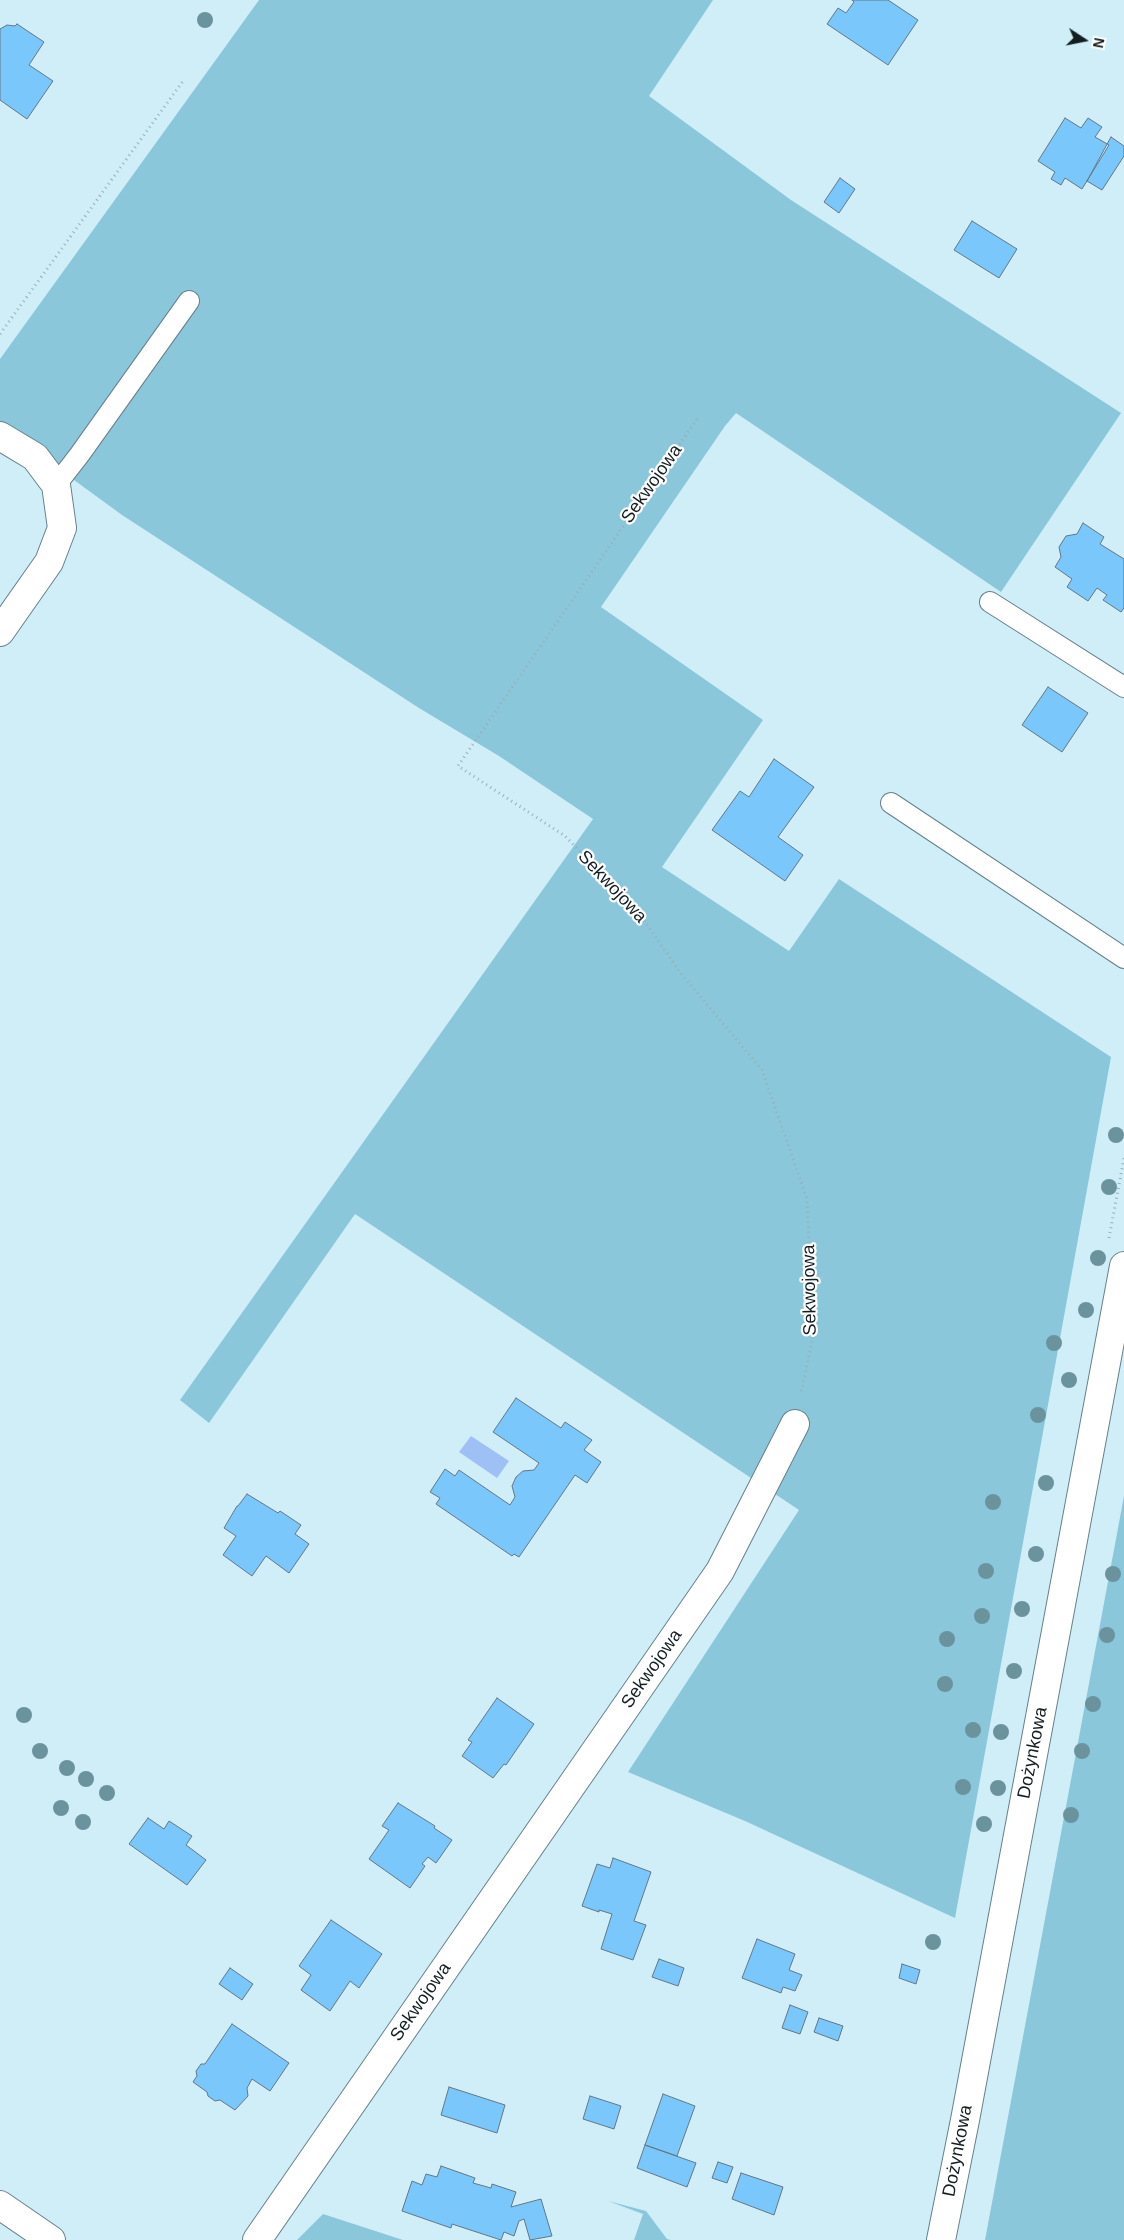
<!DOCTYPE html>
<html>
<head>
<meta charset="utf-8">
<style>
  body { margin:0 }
  #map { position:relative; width:1124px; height:2240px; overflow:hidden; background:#d0eef8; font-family:Arial,sans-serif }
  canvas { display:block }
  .north { position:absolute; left:1059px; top:15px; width:50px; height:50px; -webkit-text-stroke:4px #fff; paint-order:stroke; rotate:101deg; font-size:14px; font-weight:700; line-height:20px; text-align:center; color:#131e21 }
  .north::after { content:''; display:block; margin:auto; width:18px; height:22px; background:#131e21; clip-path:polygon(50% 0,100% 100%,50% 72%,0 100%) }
</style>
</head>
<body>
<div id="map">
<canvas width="1124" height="2240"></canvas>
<div class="north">N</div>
</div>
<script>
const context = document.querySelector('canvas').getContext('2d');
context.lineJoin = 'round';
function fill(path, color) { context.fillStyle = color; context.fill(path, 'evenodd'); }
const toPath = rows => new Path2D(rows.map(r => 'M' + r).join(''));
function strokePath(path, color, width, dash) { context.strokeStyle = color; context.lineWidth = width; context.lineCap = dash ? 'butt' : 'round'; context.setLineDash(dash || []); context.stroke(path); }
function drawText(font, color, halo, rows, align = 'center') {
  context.font = font + ' Arial,sans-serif'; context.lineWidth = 4.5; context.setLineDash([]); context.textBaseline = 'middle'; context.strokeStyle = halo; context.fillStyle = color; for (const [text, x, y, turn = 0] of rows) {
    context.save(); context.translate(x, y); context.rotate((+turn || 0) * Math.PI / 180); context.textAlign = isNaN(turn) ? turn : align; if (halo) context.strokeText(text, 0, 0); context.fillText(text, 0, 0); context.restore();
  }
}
const green = toPath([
  [259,0,713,0,649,96,791,200,1121,413,1001,592,736,413,725,426,601,607,763,720,662,867,789,951,839,879,1111,1057,955,1918,745,1821,628,1772,799,1510,355,1214,209,1423,180,1400,593,819,499,756,419,708,122,515,0,426,0,359],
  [1124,1496,1124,2240,985,2240],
  [608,2201,646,2211,667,2239,671,2240,634,2240,643,2214],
  [323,2214,403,2240,297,2240]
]);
const water = toPath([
  [471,1436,509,1461,497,1478,459,1452]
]);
const building = toPath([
  [852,0,888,0,918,20,888,65,827,24,838,8,846,13,854,2,852,0],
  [17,24,44,42,29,65,53,81,27,119,0,100,0,29,7,25,15,26,17,24],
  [1065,118,1081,128,1088,118,1102,127,1095,137,1109,145,1082,189,1065,178,1061,185,1051,179,1055,172,1038,161,1065,118],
  [1111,137,1124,146,1124,156,1102,190,1087,181,1111,137],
  [840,178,855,189,839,213,824,202,840,178],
  [972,221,1017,249,999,278,954,250,972,221],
  [1083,523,1104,537,1100,544,1124,559,1124,608,1121,612,1103,600,1107,595,1097,588,1088,601,1067,587,1072,579,1055,567,1061,557,1059,547,1066,536,1077,534,1083,523],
  [1048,687,1088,713,1062,752,1022,725,1048,687],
  [774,759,814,787,778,837,803,855,785,881,712,830,740,791,749,797,774,759],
  [516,1398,561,1428,565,1422,592,1440,584,1450,601,1462,587,1483,575,1475,519,1557,514,1554,512,1556,436,1504,440,1498,430,1492,445,1469,455,1476,459,1470,510,1505,515,1497,512,1486,516,1477,523,1471,534,1470,539,1463,493,1432,516,1398],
  [247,1494,278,1513,280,1511,301,1525,295,1534,309,1544,289,1573,266,1556,252,1576,223,1555,236,1536,224,1528,237,1506,238,1506,247,1494],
  [497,1698,534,1724,506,1765,504,1764,493,1778,462,1756,472,1742,468,1740,497,1698],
  [398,1803,435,1826,434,1828,452,1840,436,1863,428,1857,422,1864,425,1866,410,1888,369,1859,389,1830,382,1826,398,1803],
  [148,1818,164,1829,169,1821,192,1836,186,1845,206,1860,187,1885,129,1844,148,1818],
  [613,1858,651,1872,634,1921,646,1925,633,1960,601,1949,612,1914,599,1910,599,1912,582,1906,597,1864,610,1868,613,1858],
  [331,1920,382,1954,359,1988,350,1981,330,2011,301,1990,311,1975,299,1966,331,1920],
  [757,1939,795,1954,789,1970,802,1975,795,1991,783,1987,781,1993,742,1978,757,1939],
  [659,1959,684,1968,678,1986,652,1977,659,1959],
  [902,1964,920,1970,916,1984,899,1978,902,1964],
  [230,1968,253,1984,242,2000,219,1984,230,1968],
  [790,2005,808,2012,800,2034,782,2028,790,2005],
  [819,2018,843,2026,838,2041,814,2032,819,2018],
  [232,2024,289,2063,270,2091,252,2079,247,2088,248,2096,235,2110,220,2100,215,2101,208,2096,207,2092,193,2082,197,2076,196,2071,201,2064,205,2064,232,2024],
  [449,2087,505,2105,497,2133,441,2115,449,2087],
  [663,2094,695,2106,677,2156,645,2145,663,2094],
  [590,2096,621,2106,614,2129,583,2119,590,2096],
  [645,2145,696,2163,687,2187,637,2168,645,2145],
  [718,2162,733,2167,727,2183,712,2178,718,2162],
  [441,2166,475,2178,473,2183,491,2188,492,2184,516,2192,511,2207,541,2199,552,2236,530,2240,524,2219,519,2221,514,2236,504,2232,501,2240,452,2224,451,2228,402,2211,412,2181,422,2185,426,2174,437,2177,441,2166],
  [741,2173,783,2187,774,2215,732,2199,741,2173]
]);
const path = toPath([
  [0,334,183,81],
  [697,419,458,766,565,836,635,907,679,971,762,1070,807,1199,813,1336,801,1394],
  [1109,1238,1124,1158]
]);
const service = toPath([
  [56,485,80,454,189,301],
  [990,602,1124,687],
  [891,803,1124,958]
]);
const minor = toPath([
  [0,436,35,457,56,485,62,528,49,562,0,632],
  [0,2205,51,2240],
  [257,2240,720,1571,795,1424]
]);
const tertiary = toPath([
  [941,2240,965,2120,1124,1266]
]);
const trees = [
  [205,20],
  [1116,1135],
  [1109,1187],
  [1098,1258],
  [1086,1310],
  [1054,1343],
  [1069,1380],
  [1038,1415],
  [1046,1483],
  [993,1502],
  [1036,1554],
  [986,1571],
  [1113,1574],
  [1022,1609],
  [982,1616],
  [1107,1635],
  [947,1639],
  [1014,1671],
  [945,1684],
  [1093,1704],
  [24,1715],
  [973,1730],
  [1001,1732],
  [40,1751],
  [1082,1751],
  [67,1768],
  [86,1779],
  [963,1787],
  [998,1788],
  [107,1793],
  [61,1808],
  [1071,1815],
  [83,1822],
  [984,1824],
  [933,1942]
];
const streetNames = [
  ["Sekwojowa",652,484,-55],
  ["Sekwojowa",612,887,47],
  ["Sekwojowa",810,1290,-91],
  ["Sekwojowa",652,1669,-55],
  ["Dożynkowa",1033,1753,-79],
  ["Sekwojowa",421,2002,-55],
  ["Dożynkowa",958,2151,-79]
];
fill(green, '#8bc7da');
fill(water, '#9ec0f5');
fill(building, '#7ac7fb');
strokePath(building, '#627786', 1);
strokePath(service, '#66818a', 22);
strokePath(minor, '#66818a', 30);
strokePath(tertiary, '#66818a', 30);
strokePath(path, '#97afb7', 3, [1, 4]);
strokePath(service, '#fff', 20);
strokePath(minor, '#fff', 28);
strokePath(tertiary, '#fff', 28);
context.fillStyle = '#6b939e';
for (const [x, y] of trees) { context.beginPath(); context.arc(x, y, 8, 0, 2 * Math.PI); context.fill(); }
drawText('18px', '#131e21', '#fff', streetNames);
</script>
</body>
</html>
